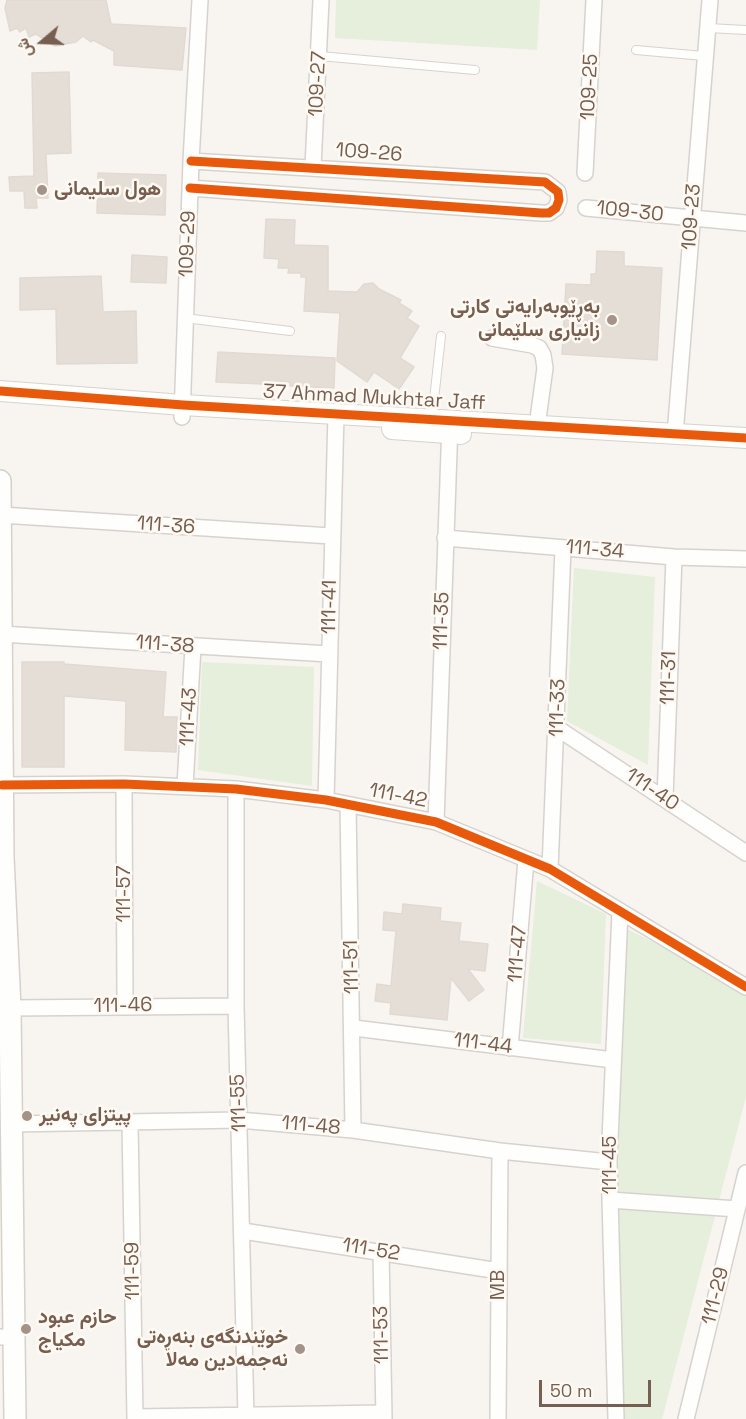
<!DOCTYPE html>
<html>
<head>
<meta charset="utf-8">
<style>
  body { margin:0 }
  #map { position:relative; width:746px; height:1419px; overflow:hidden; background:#f8f5f0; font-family:"Space Grotesk",Vazirmatn,sans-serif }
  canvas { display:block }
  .north { position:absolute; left:12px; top:12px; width:60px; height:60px; -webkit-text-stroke:4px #fefaf3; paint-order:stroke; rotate:251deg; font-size:16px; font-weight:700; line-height:24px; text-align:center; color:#765e50 }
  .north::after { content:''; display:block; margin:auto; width:21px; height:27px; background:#765e50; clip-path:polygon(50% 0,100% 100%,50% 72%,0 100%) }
  .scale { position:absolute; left:539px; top:1380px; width:112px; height:27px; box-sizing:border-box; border:3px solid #765e50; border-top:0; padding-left:8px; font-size:18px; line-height:21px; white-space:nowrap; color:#765e50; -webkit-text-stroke:4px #fefaf3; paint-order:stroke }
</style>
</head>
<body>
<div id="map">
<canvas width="746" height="1419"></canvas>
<div class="north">ش</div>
<div class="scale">50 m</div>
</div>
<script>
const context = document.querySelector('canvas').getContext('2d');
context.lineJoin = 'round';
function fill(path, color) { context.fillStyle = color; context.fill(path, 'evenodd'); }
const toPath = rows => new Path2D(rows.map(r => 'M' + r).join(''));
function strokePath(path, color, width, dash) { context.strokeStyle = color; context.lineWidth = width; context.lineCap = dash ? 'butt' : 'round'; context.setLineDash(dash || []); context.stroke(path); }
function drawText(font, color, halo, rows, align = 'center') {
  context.font = font + ' "Space Grotesk",Vazirmatn,sans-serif'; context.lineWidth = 5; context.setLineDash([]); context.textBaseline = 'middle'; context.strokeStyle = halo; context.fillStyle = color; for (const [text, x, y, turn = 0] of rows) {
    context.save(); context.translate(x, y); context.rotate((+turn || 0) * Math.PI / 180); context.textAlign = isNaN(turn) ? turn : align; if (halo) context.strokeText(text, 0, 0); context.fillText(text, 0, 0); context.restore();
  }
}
const green = toPath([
  [336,0,540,0,537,50,335,38],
  [574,568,655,577,648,765,567,721],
  [202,662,314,667,312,786,198,770],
  [537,881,606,914,601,1044,523,1038],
  [625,928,746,988,746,1097,662,1419,618,1419,618,1176]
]);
const building = toPath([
  [7,0,106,0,111,24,186,28,182,70,114,65,114,51,93,40,91,42,83,36,76,42,55,46,36,34,29,37,26,28,20,32,17,28,10,31,5,8,7,0],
  [69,72,71,153,46,154,48,198,36,198,37,208,25,208,24,191,10,191,9,177,34,176,32,73,69,72],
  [98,173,166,175,165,215,97,213,98,173],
  [266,219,295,220,294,245,328,246,328,291,357,292,364,284,373,283,379,289,401,300,399,303,412,311,407,318,419,326,400,358,414,367,399,389,374,372,367,382,337,361,340,313,304,311,306,277,301,277,301,273,288,273,289,268,278,268,279,259,264,258,266,219],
  [597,251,624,252,624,266,662,268,657,360,562,354,566,284,591,285,591,274,596,274,597,251],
  [132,255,167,257,166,283,131,282,132,255],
  [101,276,103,312,136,311,137,363,57,364,56,309,20,310,20,278,101,276],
  [218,352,335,358,334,388,290,386,290,382,263,381,263,384,216,382,218,352],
  [22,662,64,662,64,664,166,672,163,717,177,717,176,752,125,750,126,701,64,696,64,767,22,767,22,662],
  [403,904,441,908,440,921,461,923,459,941,488,944,485,971,468,969,484,990,469,1001,451,978,447,1020,390,1014,391,1003,375,1001,377,984,391,986,396,931,383,930,384,912,402,914,403,904]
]);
const service = toPath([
  [708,28,746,30],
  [636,50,704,56],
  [320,56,475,70],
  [185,318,290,331],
  [432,418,441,336]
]);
const minor = toPath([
  [313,167,321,0],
  [585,173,594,0],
  [190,188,541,213,549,213,556,208,559,200,558,192,545,182,191,161],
  [586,208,746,223],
  [492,338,532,345,539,348,543,355,545,368,537,426],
  [182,417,191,161,200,0],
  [675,435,710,0],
  [1,515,331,536],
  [445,538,674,557,746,559],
  [1,634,329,654],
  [557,728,746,853],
  [124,784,125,1005],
  [2,785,124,784,236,789,326,800,436,822,550,869,746,987],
  [185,786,193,647],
  [236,789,236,1006,246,1417],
  [665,798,674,557],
  [326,800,336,414],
  [348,805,353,1130],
  [436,822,450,423],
  [550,869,563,548],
  [10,1008,236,1006],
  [354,1028,613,1060],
  [510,1048,526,860],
  [130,1122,135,1419],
  [11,1124,239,1120,353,1130,500,1151,609,1162],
  [610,1200,737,1209],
  [243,1231,499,1271],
  [381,1251,384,1419],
  [0,1337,2,1337],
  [135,1417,383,1413],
  [498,1419,500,1151],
  [616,1419,609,1162,620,912],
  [686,1419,746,1173]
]);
const tertiary = toPath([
  [0,391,183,405,746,438],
  [392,429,461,434]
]);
const secondary = toPath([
  [0,481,3,857,10,1008,15,1419]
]);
const cycleway = toPath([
  [190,188,541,213,549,213,556,208,559,200,558,192,545,182,191,161],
  [0,391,183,405,746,438],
  [2,785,124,784,236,789,326,800,436,822,550,869,746,987]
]);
const markers = [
  [42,190,6,"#a49388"],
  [612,320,6,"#a49388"],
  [27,1116,6,"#a49388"],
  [26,1329,6,"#a49388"],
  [300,1349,6,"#a49388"]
];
const streetNames = [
  ["109-27",318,84,-87],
  ["109-25",590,87,-87],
  ["109-26",369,153,4],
  ["109-30",630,212,6],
  ["109-23",692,217,-86],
  ["109-29",188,244,-88],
  ["37 Ahmad Mukhtar Jaff",374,398,3],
  ["111-36",166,526,4],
  ["111-34",595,550,5],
  ["111-41",330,607,-89],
  ["111-35",442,621,-88],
  ["111-38",165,645,4],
  ["111-31",669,678,-88],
  ["111-33",558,708,-88],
  ["111-43",189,717,-87],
  ["111-40",652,790,34],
  ["111-42",398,796,11],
  ["111-57",125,894,-90],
  ["111-47",518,954,-85],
  ["111-51",352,967,-91],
  ["111-46",123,1006,-1],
  ["111-44",483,1044,7],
  ["111-55",239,1103,-92],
  ["111-48",311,1126,5],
  ["111-45",611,1165,-90],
  ["111-52",371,1250,9],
  ["111-59",133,1271,-91],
  ["MB",499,1285,-90],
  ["111-29",716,1296,-76],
  ["111-53",382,1335,-91]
];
const poiNames = [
  ["هول سليمانى",54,190],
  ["بەڕێوبەرایەتی کارتی",600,308,"right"],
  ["زانیاری سلێمانی",600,331,"right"],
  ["پیتزای پەنیر",39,1116],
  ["حازم عبود",38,1318],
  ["مكياج",38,1341],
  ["خوێندنگەی بنەڕەتی",288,1338,"right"],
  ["نەجمەدین مەلا",288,1361,"right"]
];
fill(green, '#e6eedc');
fill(building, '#e5ded7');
strokePath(building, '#e1d9d2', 1.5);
strokePath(service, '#d7d2ce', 10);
strokePath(minor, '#d7d2ce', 18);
strokePath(tertiary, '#d7d2ce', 22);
strokePath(secondary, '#d6d1ca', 24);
strokePath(service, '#fefefd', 8);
strokePath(minor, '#fefefd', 15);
strokePath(tertiary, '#fefefd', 20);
strokePath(secondary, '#fefefd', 21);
strokePath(cycleway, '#e8590c', 9);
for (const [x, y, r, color] of markers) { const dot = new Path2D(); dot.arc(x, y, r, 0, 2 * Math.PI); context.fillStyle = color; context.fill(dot); strokePath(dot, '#fefaf3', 2); }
drawText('20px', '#765e50', '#fefaf3', streetNames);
drawText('bold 20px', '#765e50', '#fefaf3', poiNames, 'left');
</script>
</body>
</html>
